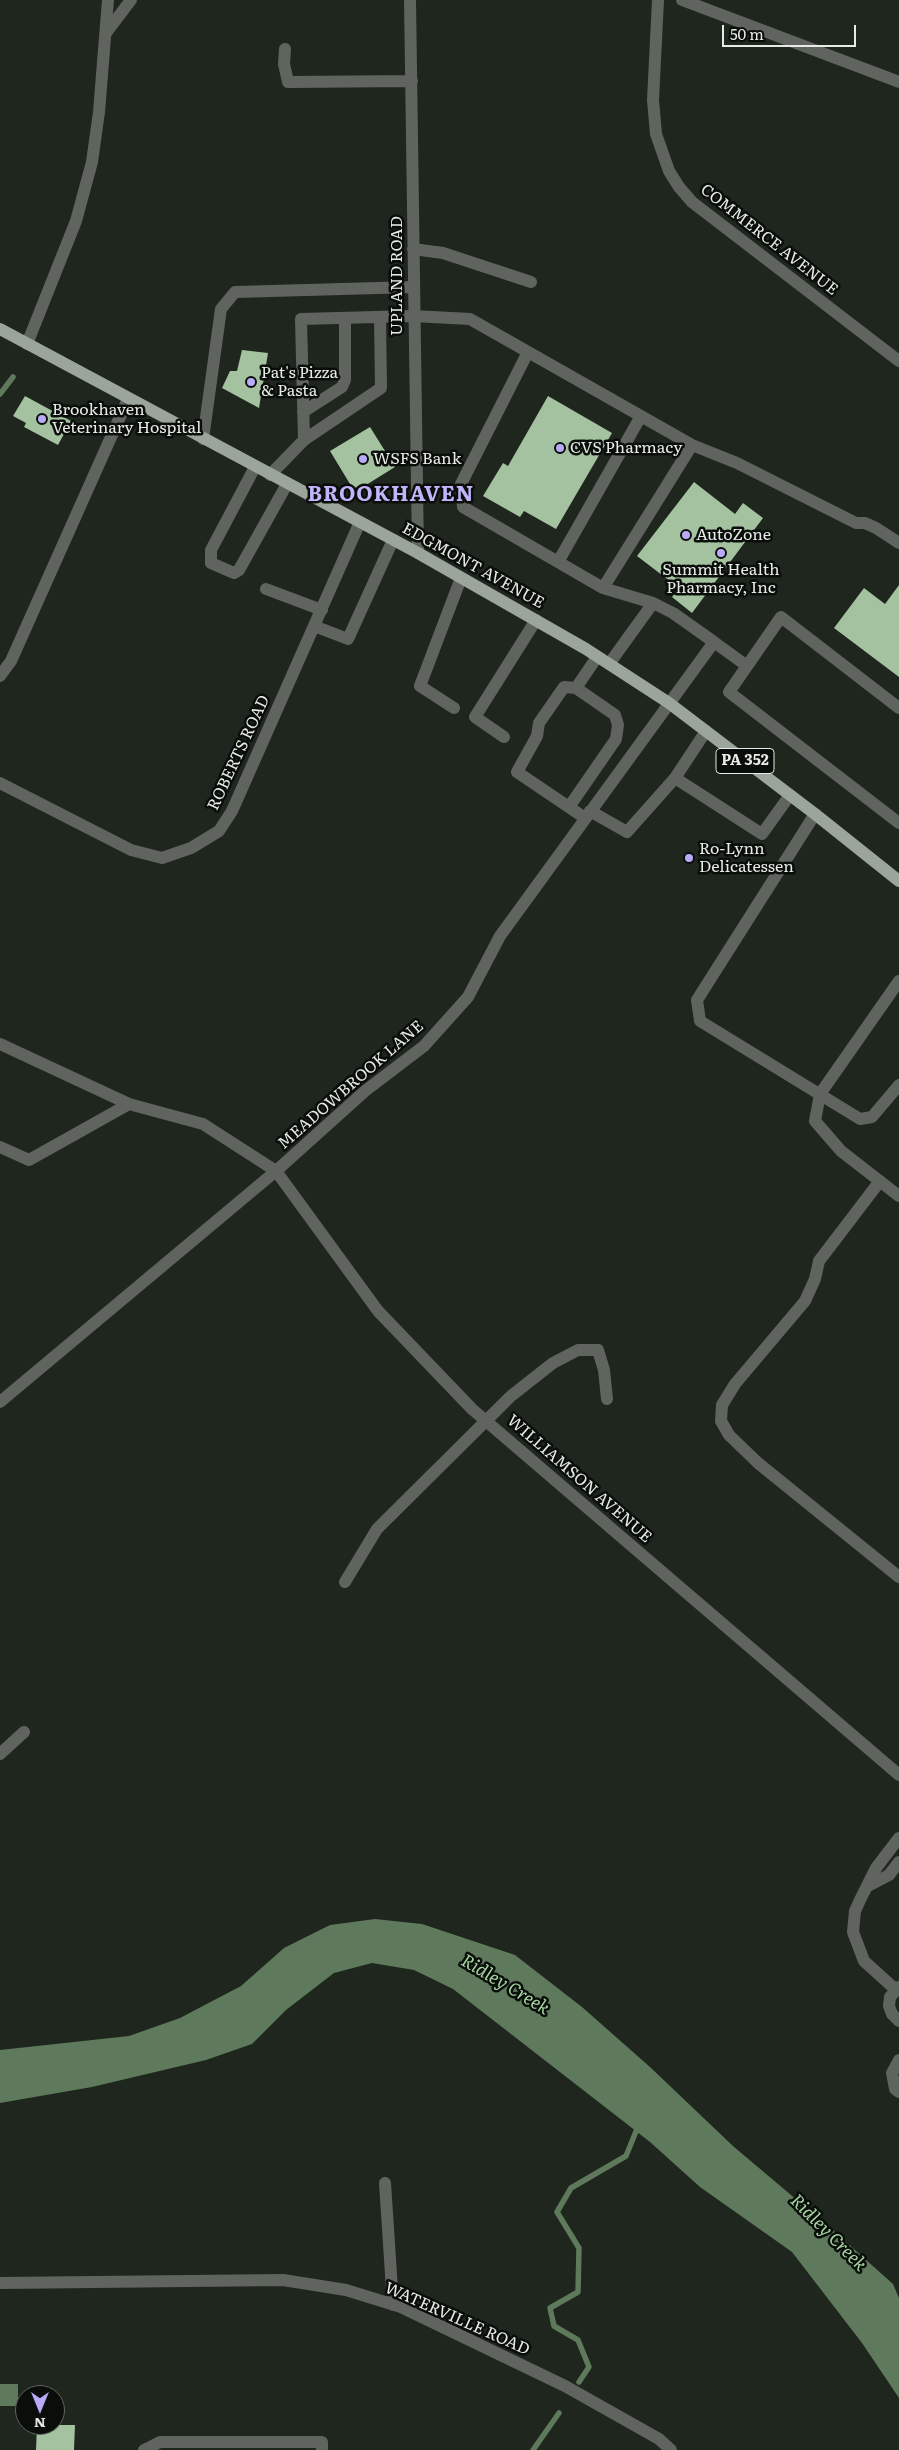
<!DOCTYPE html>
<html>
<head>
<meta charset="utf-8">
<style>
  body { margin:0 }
  #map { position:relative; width:899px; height:2450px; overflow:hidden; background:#1e261d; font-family:Literata,serif }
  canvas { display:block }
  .north { position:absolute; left:15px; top:2385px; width:50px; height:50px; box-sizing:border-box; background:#0a0e0a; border:1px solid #626662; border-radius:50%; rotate:180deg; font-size:14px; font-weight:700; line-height:20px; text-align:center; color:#e6ebe5 }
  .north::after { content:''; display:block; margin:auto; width:18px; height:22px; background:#b9abf7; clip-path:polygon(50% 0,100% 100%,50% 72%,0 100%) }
  .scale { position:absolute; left:722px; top:25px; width:134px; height:22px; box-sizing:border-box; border:2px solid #e6ebe5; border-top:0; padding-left:6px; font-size:15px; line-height:18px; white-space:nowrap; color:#e6ebe5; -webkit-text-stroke:4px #0a0e0a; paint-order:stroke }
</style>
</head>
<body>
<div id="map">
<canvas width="899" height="2450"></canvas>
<div class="north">N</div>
<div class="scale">50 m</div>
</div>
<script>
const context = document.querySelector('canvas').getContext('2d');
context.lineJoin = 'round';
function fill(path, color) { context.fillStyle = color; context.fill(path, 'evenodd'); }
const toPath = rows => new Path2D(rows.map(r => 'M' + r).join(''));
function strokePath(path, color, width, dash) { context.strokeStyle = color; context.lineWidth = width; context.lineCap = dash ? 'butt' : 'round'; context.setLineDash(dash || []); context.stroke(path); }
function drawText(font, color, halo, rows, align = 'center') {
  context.font = font + ' Literata,serif'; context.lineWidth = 5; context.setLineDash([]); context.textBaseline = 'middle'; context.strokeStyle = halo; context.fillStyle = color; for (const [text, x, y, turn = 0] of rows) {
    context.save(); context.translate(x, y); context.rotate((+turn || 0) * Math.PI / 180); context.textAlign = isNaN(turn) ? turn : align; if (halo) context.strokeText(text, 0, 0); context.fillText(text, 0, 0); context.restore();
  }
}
const water = toPath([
  [375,1919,422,1924,515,1955,582,2007,650,2067,733,2146,836,2233,893,2284,899,2298,899,2398,862,2343,792,2252,700,2187,650,2142,453,1989,414,1970,372,1963,334,1973,286,2010,252,2044,206,2060,92,2087,0,2103,0,2050,129,2036,180,2018,241,1986,284,1948,330,1925],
  [0,2384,18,2384,18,2403,15,2406,0,2406]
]);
const stream = toPath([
  [0,394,13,377],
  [579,2382,589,2367,578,2340,554,2326,550,2308,578,2292,579,2248,557,2212,571,2188,626,2156,639,2124],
  [533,2450,559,2413]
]);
const building = toPath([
  [242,350,268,353,259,408,222,388,230,371,237,371],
  [25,396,71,421,58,445,24,427,26,423,13,416],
  [548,396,612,433,556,529,524,511,520,517,483,496,503,463,508,466],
  [370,427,395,467,358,490,357,487,353,489,330,451],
  [694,482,735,514,743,503,763,518,692,613,672,597,679,588,637,556],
  [899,585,899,677,834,628,864,588,885,604],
  [37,2425,75,2425,74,2450,36,2450]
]);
const minor = toPath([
  [410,0,418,553],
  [658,0,653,100,656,134,669,171,679,187,692,202,899,361],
  [682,0,899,82],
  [106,33,131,0],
  [285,49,284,64,288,82,412,81],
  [413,249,443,253,531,282],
  [27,344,76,221,92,162,99,112,108,0],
  [528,352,461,484,463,507,603,588,692,445],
  [303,412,342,387,345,380,345,318],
  [203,439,221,309,235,292,413,287],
  [304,440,381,388,380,317],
  [255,467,211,550,211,563,234,573,239,570,287,484],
  [270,475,304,440,301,319,413,316,470,319,692,445,737,463,856,523,865,523,876,528,899,543],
  [558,562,641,416],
  [266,589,322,610],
  [314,626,348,639,393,540],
  [714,642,747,666],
  [609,664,653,603],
  [0,676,11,661,128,399],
  [576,688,597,657],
  [454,708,420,686,461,578],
  [899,708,781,617,729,692,899,823],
  [706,731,675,778,762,834,790,795],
  [504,737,475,717,536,620],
  [0,783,131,850,162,858,191,848,219,831,232,811,360,522],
  [569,807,616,739,618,725,615,715,576,688,564,687,539,723,537,736,517,772,585,818],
  [590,811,627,832,675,778],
  [815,814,697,1000,700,1021,860,1119,872,1117,899,1085],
  [899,981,820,1094,815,1121,841,1151,899,1196],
  [0,1044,129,1104],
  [0,1147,29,1160,129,1104,203,1124,276,1171,378,1311,472,1409,899,1775],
  [880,1181,819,1261,815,1279,805,1301,735,1384,722,1405,721,1421,729,1435,758,1463,899,1577],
  [0,1402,276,1171,365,1091,424,1046,468,997,500,936,714,642,673,613,653,603,603,588],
  [345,1582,377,1529,511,1396,553,1363,578,1350,598,1350,604,1370,607,1399],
  [0,1754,24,1732],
  [868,1886,889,1875,899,1862],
  [899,1987,890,1997,889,2006,892,2014,899,2021],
  [895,1989,864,1961,853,1932,855,1911,861,1898,876,1868,899,1838],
  [899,2060,892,2073,895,2089,899,2092],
  [385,2183,393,2305],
  [0,2283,283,2280,346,2290,401,2307,565,2386,659,2439,671,2450],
  [144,2450,160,2442,322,2442,322,2450]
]);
const major = toPath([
  [0,329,418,553,586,649,669,703,815,814,899,881]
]);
const markers = [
  [251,382,5,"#b9abf7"],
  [42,419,5,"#b9abf7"],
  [560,448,5,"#b9abf7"],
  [363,459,5,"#b9abf7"],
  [686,535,5,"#b9abf7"],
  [721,553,5,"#b9abf7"],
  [689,858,5,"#b9abf7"]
];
const shields = [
  [745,761,58]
];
const shieldNames = [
  ["PA 352",745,761]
];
const streetNames = [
  ["COMMERCE AVENUE",769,240,38],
  ["UPLAND ROAD",397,276,-90],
  ["EDGMONT AVENUE",473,566,29],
  ["ROBERTS ROAD",239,753,-65],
  ["MEADOWBROOK LANE",351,1085,-41],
  ["WILLIAMSON AVENUE",579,1479,41],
  ["WATERVILLE ROAD",457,2319,24]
];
const poiNames = [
  ["Pat's Pizza",261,373],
  ["& Pasta",261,391],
  ["Brookhaven",52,410],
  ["Veterinary Hospital",52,428],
  ["CVS Pharmacy",570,448],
  ["WSFS Bank",373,459],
  ["AutoZone",696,535],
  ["Summit Health",721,570,"center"],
  ["Pharmacy, Inc",721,588,"center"],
  ["Ro-Lynn",699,849],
  ["Delicatessen",699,867]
];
const waterNames = [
  ["Ridley Creek",505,1985,31],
  ["Ridley Creek",828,2233,45]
];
const districtNames = [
  ["BROOKHAVEN",391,495]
];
fill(water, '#5e795b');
strokePath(stream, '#5e795b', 5.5);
fill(building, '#a4c1a0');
strokePath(minor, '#60645f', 12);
strokePath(major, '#9ca59b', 12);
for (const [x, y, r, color] of markers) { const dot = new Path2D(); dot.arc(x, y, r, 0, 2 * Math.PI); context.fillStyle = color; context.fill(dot); strokePath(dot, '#0a0e0a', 2); }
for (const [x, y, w] of shields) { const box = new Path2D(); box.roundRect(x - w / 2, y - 12.5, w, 25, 4); context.fillStyle = '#0a0e0a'; context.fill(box); strokePath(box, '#e6ebe5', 1); }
drawText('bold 15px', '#e6ebe5', null, shieldNames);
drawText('16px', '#e6ebe5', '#0a0e0a', streetNames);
drawText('16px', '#e6ebe5', '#0a0e0a', poiNames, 'left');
drawText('italic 18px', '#a7d6a2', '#0a0e0a', waterNames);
context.letterSpacing = '1px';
drawText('bold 21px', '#c1b4fb', '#0a0e0a', districtNames);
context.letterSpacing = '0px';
</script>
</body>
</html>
